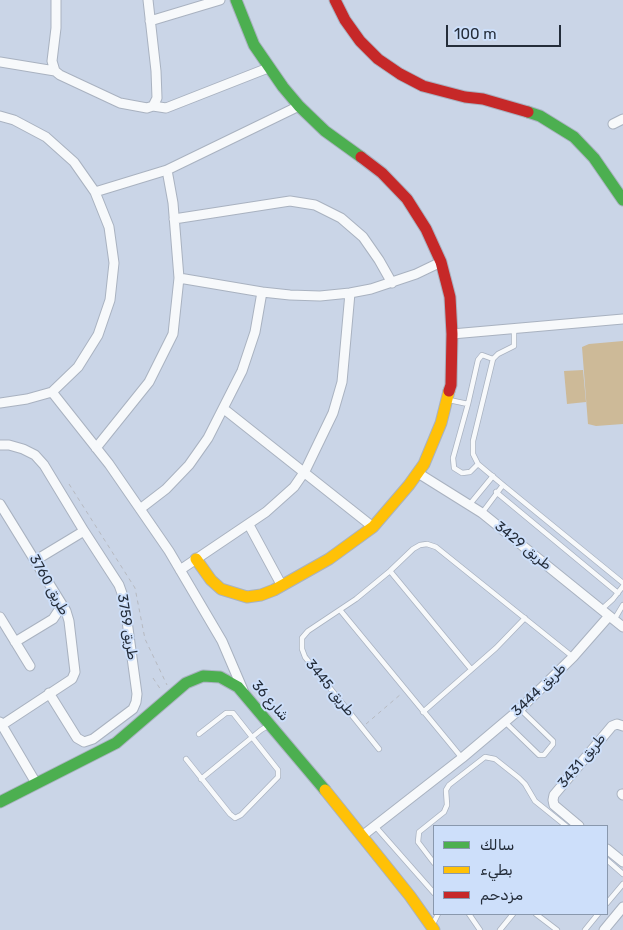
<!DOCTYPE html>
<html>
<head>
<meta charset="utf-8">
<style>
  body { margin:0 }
  #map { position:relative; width:623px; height:930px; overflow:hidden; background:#cad5e7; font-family:Rubik,"Noto Naskh Arabic",sans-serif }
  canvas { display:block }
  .legend { position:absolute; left:433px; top:825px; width:175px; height:90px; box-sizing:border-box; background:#cddffa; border:1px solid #8998ad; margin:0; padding:6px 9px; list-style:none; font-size:15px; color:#242d3a }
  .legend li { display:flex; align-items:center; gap:10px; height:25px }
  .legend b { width:25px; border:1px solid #8998ad }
  .scale { position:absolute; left:446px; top:25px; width:115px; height:22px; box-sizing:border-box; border:2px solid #242d3a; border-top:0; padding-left:6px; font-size:15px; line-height:18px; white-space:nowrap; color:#242d3a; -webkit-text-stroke:4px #cddffa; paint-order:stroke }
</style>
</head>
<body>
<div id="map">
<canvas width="623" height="930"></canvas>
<ul class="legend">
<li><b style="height:6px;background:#4caf50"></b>سالك</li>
<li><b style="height:6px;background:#ffc107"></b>بطيء</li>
<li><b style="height:6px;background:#c62828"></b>مزدحم</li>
</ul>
<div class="scale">100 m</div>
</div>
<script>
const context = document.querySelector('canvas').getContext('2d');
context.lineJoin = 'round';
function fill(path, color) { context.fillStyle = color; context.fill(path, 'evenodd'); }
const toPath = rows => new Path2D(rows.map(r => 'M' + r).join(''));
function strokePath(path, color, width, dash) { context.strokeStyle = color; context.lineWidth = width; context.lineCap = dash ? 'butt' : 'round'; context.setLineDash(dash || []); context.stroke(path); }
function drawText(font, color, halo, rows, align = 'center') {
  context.font = font + ' Rubik,"Noto Naskh Arabic",sans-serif'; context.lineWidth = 4; context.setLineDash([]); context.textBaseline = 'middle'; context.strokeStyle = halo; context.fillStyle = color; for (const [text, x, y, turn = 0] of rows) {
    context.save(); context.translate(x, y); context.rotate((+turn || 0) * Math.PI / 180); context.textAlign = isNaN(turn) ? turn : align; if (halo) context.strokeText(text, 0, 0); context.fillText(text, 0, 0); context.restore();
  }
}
const green = toPath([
  [623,341,623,424,596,426,588,424,582,347,589,344],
  [583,370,586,402,567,404,564,371]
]);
const path = toPath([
  [69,484,135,588,145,639,167,685],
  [153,678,161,690],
  [366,724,401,694]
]);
const lane = toPath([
  [514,329,514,346,498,354,493,359,473,441,473,454,478,464,503,485,623,583],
  [449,400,468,404],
  [478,464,470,472,462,473,454,468,453,458,468,404,478,360,482,355,493,359],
  [496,492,618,593],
  [470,504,493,476],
  [482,513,503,485],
  [390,571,471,669],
  [602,609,613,599,623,586],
  [340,610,462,758],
  [614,620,623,605],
  [423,712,496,648,525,618],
  [505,722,539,755,544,755,553,744,553,741,520,709],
  [379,749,305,657,302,649,302,638,308,631,356,599,390,571,413,549,420,545,427,544,436,547,573,657],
  [186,759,230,814,235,818,241,815,278,777,278,770,233,713,226,713,199,734],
  [201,779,261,730,269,725],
  [375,826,434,893],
  [607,860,623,874],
  [434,863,418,842,419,832,444,812,447,805,446,790,449,785,485,757,495,759,519,778,525,784,535,801,566,826],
  [607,903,623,884],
  [469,914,480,930],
  [536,914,557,930],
  [433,924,438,914],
  [500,930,513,914],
  [585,930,598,914]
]);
const street = toPath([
  [56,0,56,28,52,61,55,71,60,75,120,103,147,108,153,106,157,98,156,71,148,0],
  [150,21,220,0],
  [0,62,55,71],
  [153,106,166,108,268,68],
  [0,116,14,120,46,137,74,162,95,192,109,227,114,263,110,300,98,335,78,367,52,392],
  [613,124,623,119],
  [95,192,167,170,299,106],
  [174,219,290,201,315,205,341,218,363,237,379,260,392,283],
  [179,278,262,292,290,295,320,296,350,293,371,289,416,274,441,262],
  [452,334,623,319],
  [0,403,27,399,52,392,109,464,169,551,222,641,243,690],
  [224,409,373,527],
  [0,445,9,445,23,449,35,455,44,465,84,531,119,585,124,599,137,694,136,702,133,709,93,739,84,742,77,738,49,693],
  [96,448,149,382,173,334,179,278,173,203,167,170],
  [418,473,482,513,623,627],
  [0,504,66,611,69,621,75,672,72,679,2,725],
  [140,509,166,489,189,465,208,438,242,371,255,332,262,292],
  [249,525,282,586],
  [36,560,84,531],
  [180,570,266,512,294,487,305,471,333,413,342,382,350,293],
  [0,617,30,666],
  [15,642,53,619,59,610,60,602],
  [0,722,36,783],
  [622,794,623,795],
  [579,826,554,805,553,800,554,795,612,726,617,724,623,726],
  [362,836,462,758,520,709,573,657,609,616],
  [607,849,623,862],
  [604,930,623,907]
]);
const fast = toPath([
  [236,0,254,45,283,87,299,106,325,131,361,157],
  [528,112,540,116,574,137,594,158,623,200],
  [0,802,116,743,186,683,203,676,220,677,238,687,325,790]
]);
const slow = toPath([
  [196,559,211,580,221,589,247,597,261,595,274,590,329,559,373,527,409,485,424,464,441,423,449,391],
  [325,790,410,896,434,930]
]);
const jam = toPath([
  [335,0,345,20,360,41,378,59,400,74,423,86,465,97,483,99,528,112],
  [361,157,382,173,407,199,426,229,441,262,450,297,452,334,451,385,449,391]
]);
const streetNames = [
  ["طريق 3429",523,546,39],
  ["طريق 3760",49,585,61],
  ["طريق 3759",127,627,81],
  ["طريق 3445",330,688,51],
  ["طريق 3444",539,690,-44],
  ["شارع 36",270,701,49],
  ["طريق 3431",582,761,-50]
];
fill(green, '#cdba98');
strokePath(lane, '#a9b2c0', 6);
strokePath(street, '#a9b2c0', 11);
strokePath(fast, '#a9b2c0', 13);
strokePath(slow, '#a9b2c0', 13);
strokePath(jam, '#a9b2c0', 13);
strokePath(path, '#b6b9c0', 1, [4, 4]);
strokePath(lane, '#f7f9fb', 4.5);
strokePath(street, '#f7f9fb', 9);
strokePath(fast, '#4caf50', 11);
strokePath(slow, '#ffc107', 11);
strokePath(jam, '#c62828', 11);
drawText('14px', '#242d3a', '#cddffa', streetNames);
</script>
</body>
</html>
